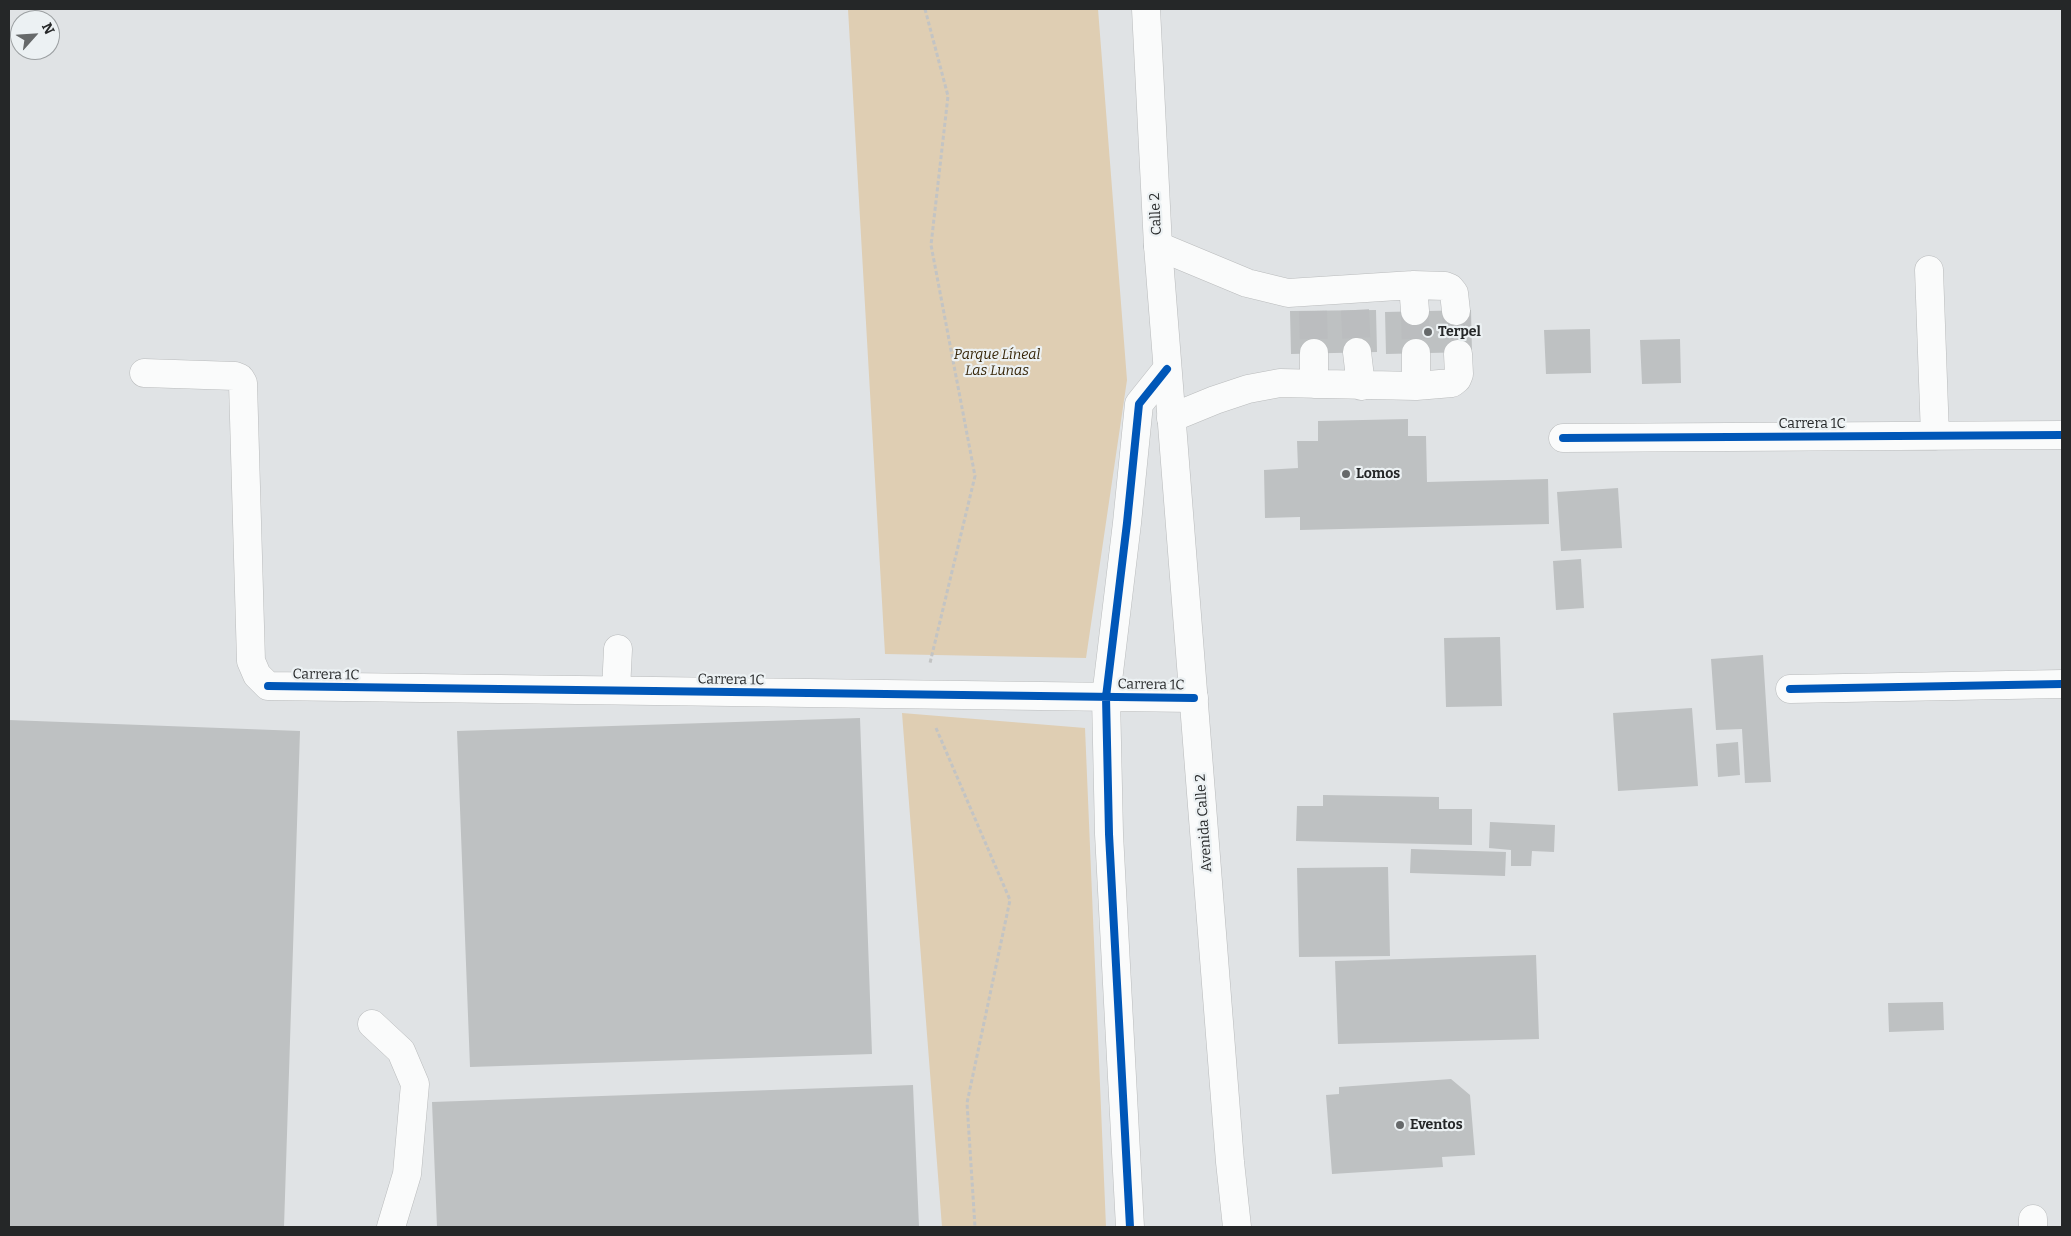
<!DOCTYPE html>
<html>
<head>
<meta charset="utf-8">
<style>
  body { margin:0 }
  #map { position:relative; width:2071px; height:1236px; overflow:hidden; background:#e0e3e5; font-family:Bitter,serif }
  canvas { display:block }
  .frame { position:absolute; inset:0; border:10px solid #252728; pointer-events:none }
  .north { position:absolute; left:10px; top:10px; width:50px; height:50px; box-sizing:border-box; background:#ecf1f3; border:1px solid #9ca0a2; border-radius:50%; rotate:64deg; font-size:14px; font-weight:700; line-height:20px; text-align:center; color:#252728 }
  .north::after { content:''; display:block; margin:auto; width:18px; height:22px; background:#66696a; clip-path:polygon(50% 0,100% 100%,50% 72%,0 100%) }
</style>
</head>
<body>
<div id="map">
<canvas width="2071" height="1236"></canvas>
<div class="frame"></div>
<div class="north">N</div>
</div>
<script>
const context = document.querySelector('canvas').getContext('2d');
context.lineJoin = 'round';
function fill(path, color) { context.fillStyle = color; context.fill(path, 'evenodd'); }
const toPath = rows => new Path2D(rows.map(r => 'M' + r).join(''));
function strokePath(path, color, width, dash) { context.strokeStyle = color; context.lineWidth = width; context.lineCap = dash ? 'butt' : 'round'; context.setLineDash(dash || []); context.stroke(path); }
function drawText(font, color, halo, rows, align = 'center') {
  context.font = font + ' Bitter,serif'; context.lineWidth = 4.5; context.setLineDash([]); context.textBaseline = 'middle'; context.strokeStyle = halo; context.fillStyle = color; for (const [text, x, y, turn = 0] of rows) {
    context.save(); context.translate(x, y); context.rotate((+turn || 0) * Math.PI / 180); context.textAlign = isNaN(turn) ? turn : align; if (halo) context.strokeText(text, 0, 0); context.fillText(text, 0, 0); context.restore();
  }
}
const green = toPath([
  [848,9,1098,9,1127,380,1086,658,885,654],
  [902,713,1085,728,1106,1227,942,1227]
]);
const building = toPath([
  [1376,310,1377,352,1291,354,1290,311],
  [1471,310,1472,352,1386,354,1385,312],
  [1590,329,1591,373,1546,374,1544,330],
  [1680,339,1681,383,1642,384,1640,340],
  [1408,419,1408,436,1426,436,1427,482,1548,479,1549,524,1300,530,1300,517,1265,518,1264,470,1298,468,1297,441,1318,441,1318,421],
  [1618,488,1622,548,1561,551,1557,492],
  [1581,559,1584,608,1556,610,1553,561],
  [1500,637,1502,706,1446,707,1444,638],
  [1763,655,1771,782,1745,783,1742,729,1716,730,1711,659],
  [1692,708,1698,786,1618,791,1613,713],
  [860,718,872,1054,470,1067,457,731],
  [9,720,300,731,284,1227,9,1227],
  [1738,742,1740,775,1718,777,1716,744],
  [1323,795,1439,797,1439,809,1472,809,1472,845,1296,841,1297,806,1323,806],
  [1490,822,1555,825,1554,852,1532,851,1531,866,1511,866,1511,850,1489,848],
  [1411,849,1506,852,1505,876,1410,873],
  [1388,867,1390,956,1299,957,1297,868],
  [1536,955,1539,1039,1338,1044,1335,961],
  [1943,1002,1944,1030,1889,1032,1888,1003],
  [1451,1079,1470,1095,1475,1155,1442,1157,1443,1167,1332,1174,1326,1095,1339,1094,1339,1087],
  [913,1085,919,1227,437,1227,432,1102]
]);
const minorTunnel = toPath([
  [1355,310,1357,352],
  [1313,311,1314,353],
  [1415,311,1416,353],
  [1456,311,1458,354]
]);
const path = toPath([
  [925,9,948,96,931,245,975,476,930,663],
  [936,728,1010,900,967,1103,975,1227]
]);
const minor = toPath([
  [1158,246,1247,283,1288,293,1413,285,1445,286,1450,288,1454,293,1456,311],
  [1929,270,1935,436],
  [1413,285,1415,311],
  [1357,352,1361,386],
  [1416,353,1416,386],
  [144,373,235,376,240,378,243,383,251,661,257,675,268,686,1194,698],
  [1314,384,1314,353],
  [1171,418,1215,400,1248,389,1280,383,1416,386,1452,383,1457,379,1459,374,1458,354],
  [1563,438,2062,435],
  [1790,689,2062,684],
  [616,690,618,649],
  [372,1024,401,1051,415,1084,407,1174,391,1227],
  [2033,1219,2033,1227],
  [1130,1227,1109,834,1106,697,1127,523,1139,404,1167,369]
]);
const major = toPath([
  [1146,9,1158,246,1230,1162,1237,1227]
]);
const cycleway = toPath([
  [1563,438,2062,435],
  [268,686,1194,698],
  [1790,689,2062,684],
  [1130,1227,1109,834,1106,697,1127,523,1139,404,1167,369]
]);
const markers = [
  [1428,332,5,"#66696a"],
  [1346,474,5,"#66696a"],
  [1400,1125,5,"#66696a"]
];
const streetNames = [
  ["Calle 2",1156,214,-93],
  ["Carrera 1C",1812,424],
  ["Carrera 1C",326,675,1],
  ["Carrera 1C",731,680,1],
  ["Carrera 1C",1151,685,1],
  ["Avenida Calle 2",1204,823,-94]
];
const poiNames = [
  ["Terpel",1438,332],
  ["Lomos",1356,474],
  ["Eventos",1410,1125]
];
const parkNames = [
  ["Parque Líneal",997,355],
  ["Las Lunas",997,371]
];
fill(green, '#dfceb3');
fill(building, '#bec1c2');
strokePath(minorTunnel, '#bbbdbf', 28, [28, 14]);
strokePath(minor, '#b9bbbc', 29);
strokePath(major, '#b9bbbc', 29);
strokePath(path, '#c3c4c4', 3, [4, 2.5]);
strokePath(minor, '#fafbfb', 28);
strokePath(major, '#fafbfb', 28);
strokePath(cycleway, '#0057b8', 8);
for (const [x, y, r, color] of markers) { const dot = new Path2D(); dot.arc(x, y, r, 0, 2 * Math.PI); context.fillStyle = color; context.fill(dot); strokePath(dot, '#ecf1f3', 2); }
drawText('14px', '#252728', '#ecf1f3', streetNames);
drawText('bold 14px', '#252728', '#ecf1f3', poiNames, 'left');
drawText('italic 14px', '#372609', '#ecf1f3', parkNames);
</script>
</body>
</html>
